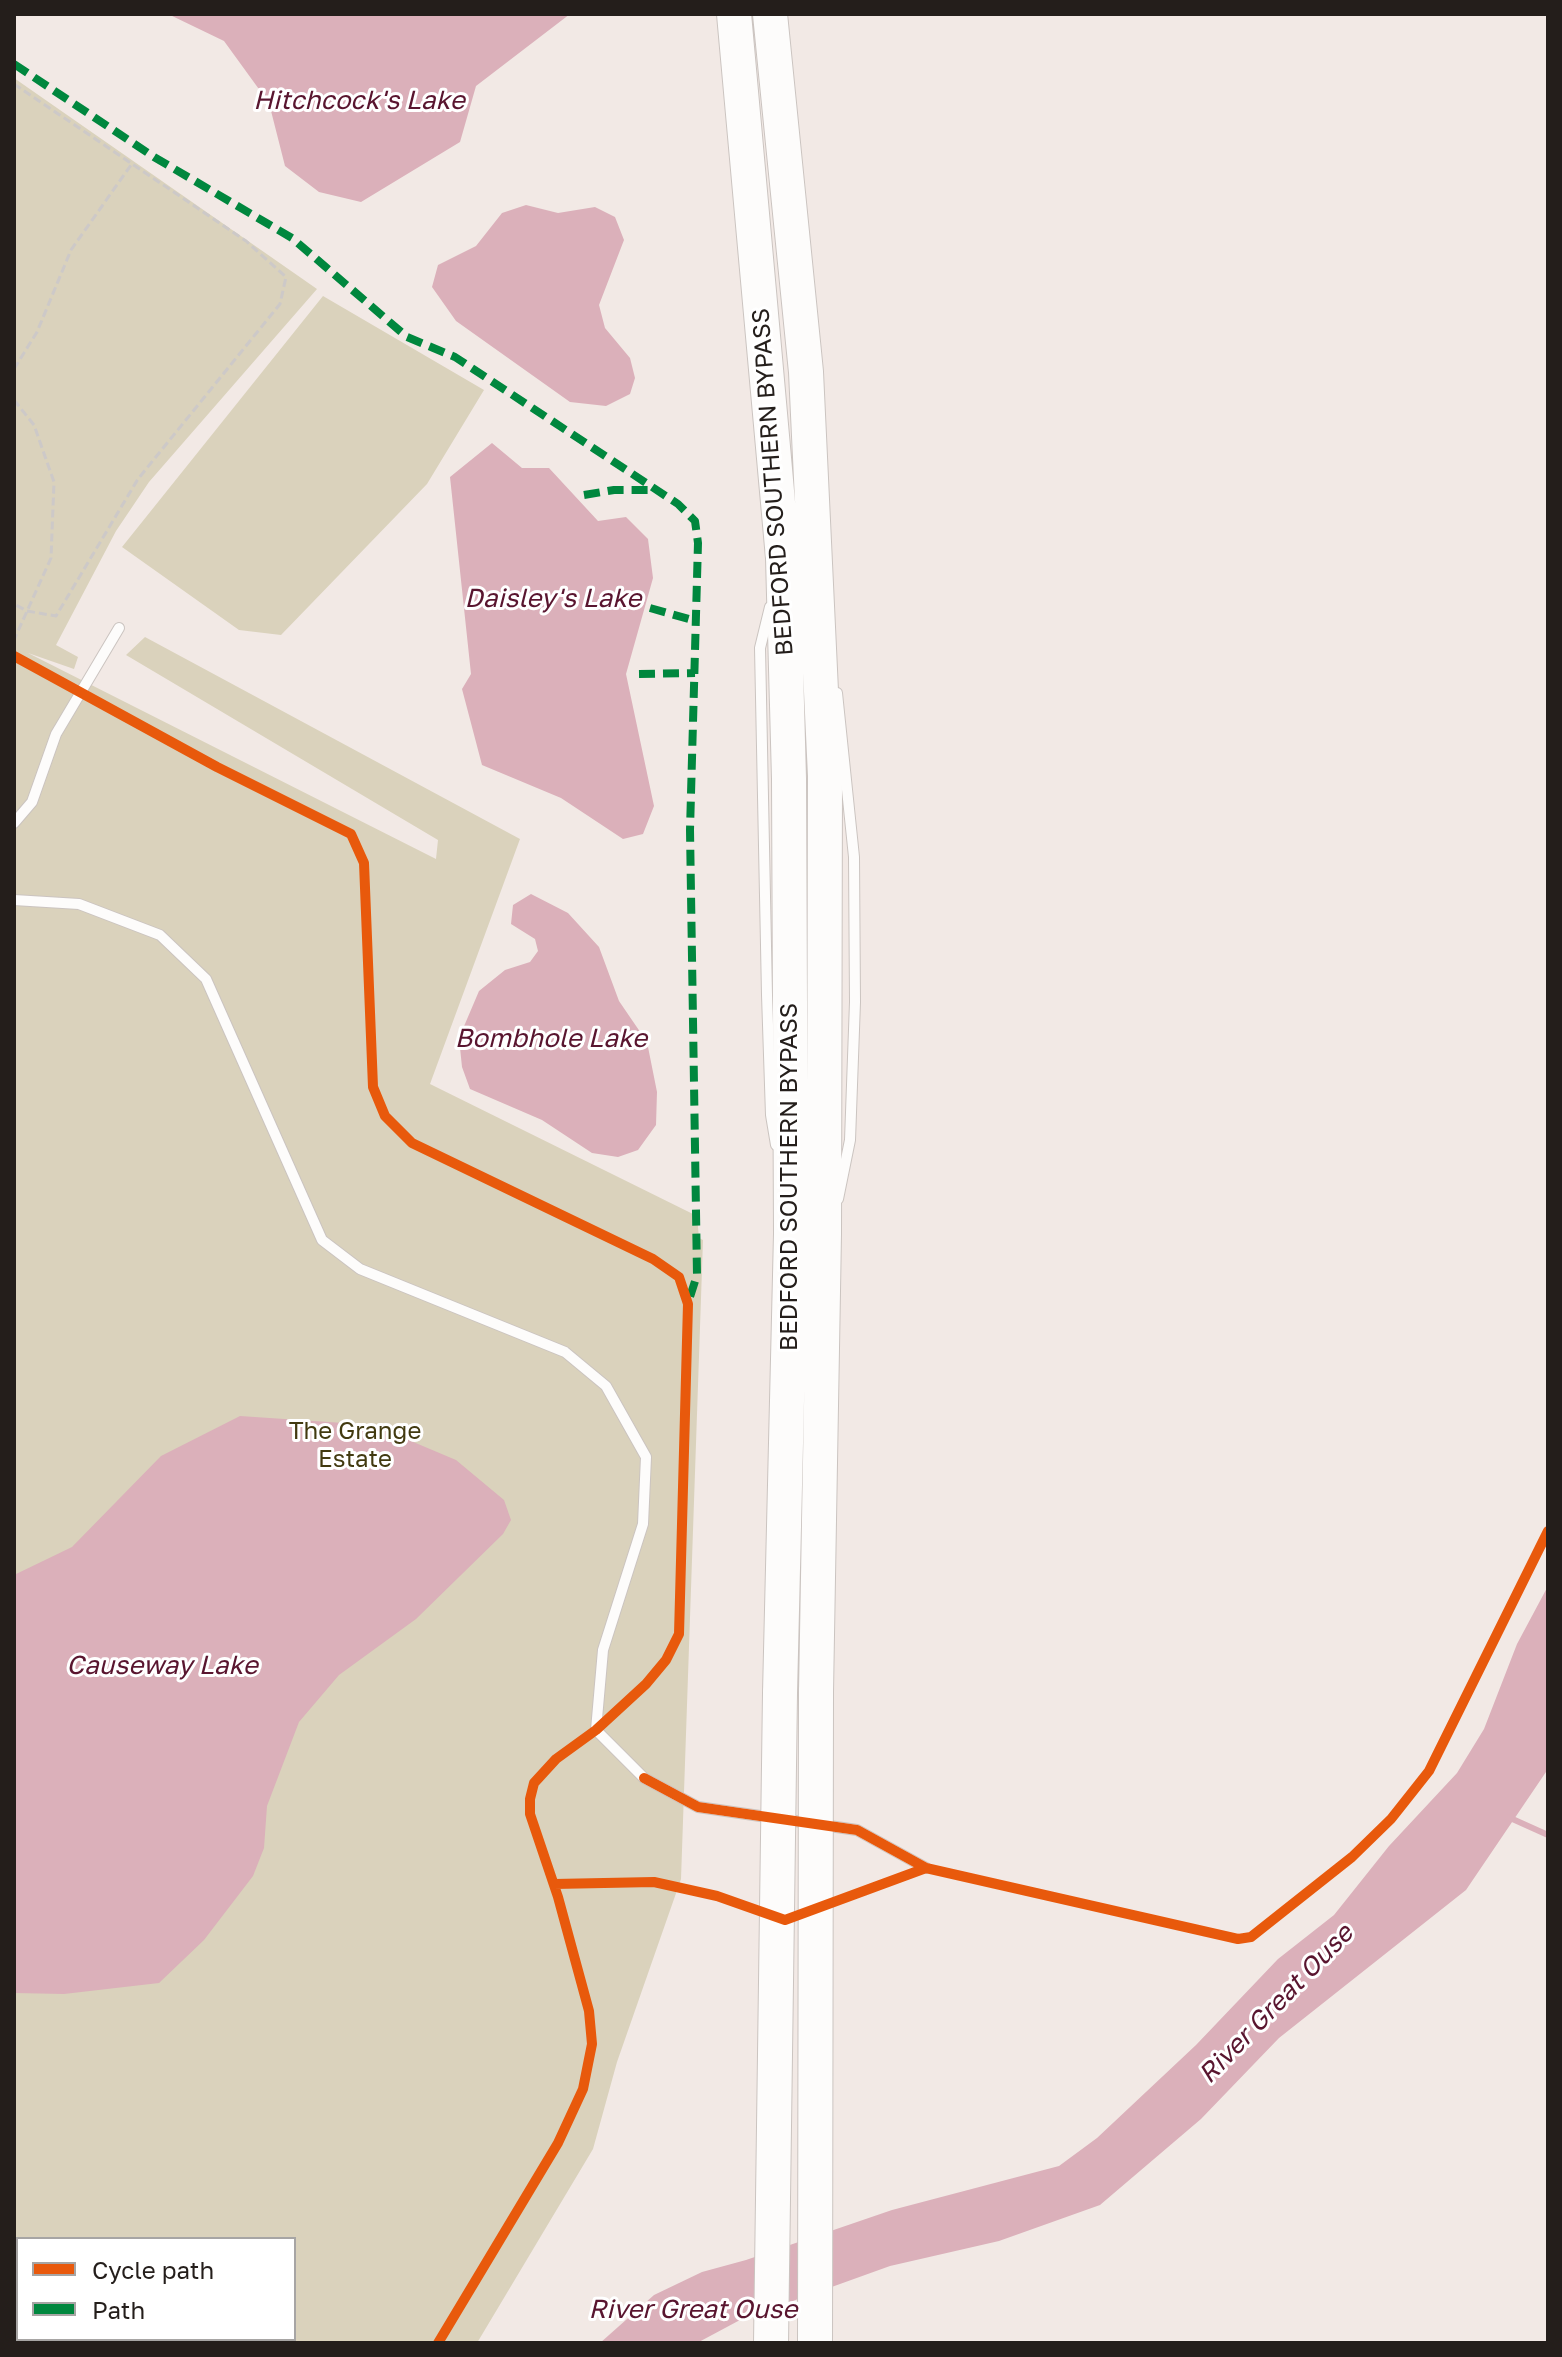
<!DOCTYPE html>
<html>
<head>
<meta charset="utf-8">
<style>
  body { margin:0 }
  #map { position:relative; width:1562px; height:2357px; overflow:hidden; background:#f2e9e5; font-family:"Golos Text",sans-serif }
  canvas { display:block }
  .frame { position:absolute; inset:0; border:16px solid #241e1b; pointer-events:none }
  .legend { position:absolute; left:16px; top:2237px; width:280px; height:104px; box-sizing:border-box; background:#fff; border:2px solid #a7a5a4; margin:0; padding:10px 14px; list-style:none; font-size:24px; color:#241e1b }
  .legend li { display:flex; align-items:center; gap:16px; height:40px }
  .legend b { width:40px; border:2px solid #a7a5a4 }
</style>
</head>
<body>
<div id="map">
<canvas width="1562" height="2357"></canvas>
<div class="frame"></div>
<ul class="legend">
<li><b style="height:10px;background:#e8590c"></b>Cycle path</li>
<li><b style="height:10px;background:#00873e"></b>Path</li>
</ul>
</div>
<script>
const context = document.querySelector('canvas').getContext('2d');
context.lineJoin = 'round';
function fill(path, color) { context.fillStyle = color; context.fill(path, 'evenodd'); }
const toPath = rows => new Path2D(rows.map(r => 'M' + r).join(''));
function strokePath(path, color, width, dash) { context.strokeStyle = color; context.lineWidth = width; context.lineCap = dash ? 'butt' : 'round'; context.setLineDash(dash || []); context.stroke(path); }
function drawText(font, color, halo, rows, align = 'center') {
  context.font = font + ' "Golos Text",sans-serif'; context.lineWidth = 6; context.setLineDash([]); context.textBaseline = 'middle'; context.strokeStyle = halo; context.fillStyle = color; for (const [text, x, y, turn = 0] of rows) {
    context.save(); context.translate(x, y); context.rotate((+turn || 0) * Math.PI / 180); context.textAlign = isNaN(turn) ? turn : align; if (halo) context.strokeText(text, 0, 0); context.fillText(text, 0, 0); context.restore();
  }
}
const green = toPath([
  [14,78,317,289,149,482,116,531,56,645,78,657,74,669,28,653,436,859,438,840,126,655,145,637,520,839,430,1084,697,1216,699,1238,703,1240,681,1879,617,2062,593,2149,477,2343,14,2343],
  [18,2239,294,2239,294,2339,18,2339],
  [323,296,484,390,427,484,281,635,239,630,122,547]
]);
const water = toPath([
  [168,14,570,14,476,86,460,142,361,202,319,192,285,166,269,103,224,41],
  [526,205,558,213,595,207,615,217,624,240,599,305,605,328,630,358,635,378,630,394,606,406,570,402,456,321,432,287,438,265,476,246,502,213],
  [492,443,522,468,549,468,598,521,626,517,648,539,653,578,626,674,654,806,643,834,623,839,561,798,482,765,462,689,471,674,450,477],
  [531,894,568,913,599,947,619,1001,647,1042,657,1092,656,1125,638,1150,618,1157,592,1153,542,1120,470,1089,462,1067,459,1038,479,991,505,970,530,962,538,951,535,939,511,924,513,905],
  [240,1416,373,1425,456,1460,504,1500,511,1520,503,1534,416,1619,339,1675,299,1722,267,1806,264,1848,253,1876,204,1940,159,1983,64,1994,14,1993,14,1575,72,1547,161,1456],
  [1548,1586,1548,1769,1466,1890,1279,2038,1201,2119,1100,2205,999,2241,890,2266,740,2320,697,2343,600,2343,654,2295,702,2272,746,2260,892,2210,1059,2166,1097,2138,1196,2045,1278,1959,1334,1915,1389,1846,1457,1773,1484,1729,1517,1644]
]);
const stream = toPath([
  [1508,1817,1548,1835]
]);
const path = toPath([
  [14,84,246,241,286,277,280,304,138,479,56,616,27,611,14,604],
  [14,369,37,332,71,250,131,165],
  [14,400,34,425,54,482,51,558,14,640]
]);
const service = toPath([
  [770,607,760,648,767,995,771,1115,776,1145],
  [837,693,854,857,855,1002,850,1140,838,1199],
  [14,823,32,802,56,734,119,628],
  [14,900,79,904,160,935,206,979,322,1240,360,1269,565,1352,606,1386,646,1457,643,1524,603,1650,596,1730,644,1778,698,1807,857,1830,926,1868]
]);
const trunk = toPath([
  [734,14,783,558,789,779,791,1234,780,1693],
  [770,14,806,372,825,776,824,1234,816,1692]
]);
const trunkBridge = toPath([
  [771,2343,780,1693],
  [815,2343,816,1692]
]);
const quiet = toPath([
  [14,64,154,157,292,238,407,337,455,357,678,504,695,521,698,543,690,830,697,1275,689,1300],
  [584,495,614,490,656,490],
  [650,608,696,621],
  [639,674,695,673]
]);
const cycleway = toPath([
  [14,656,217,767,351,834,364,863,373,1087,385,1116,412,1143,653,1259,679,1277,688,1304,679,1634,666,1660,646,1684,596,1730,556,1759,534,1783,530,1799,530,1814,558,1897,589,2011,592,2044,583,2089,558,2143,438,2343],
  [644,1778,698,1807,857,1830,926,1868,1238,1939,1251,1937,1352,1857,1391,1819,1429,1771,1548,1531],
  [554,1884,654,1882,717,1896,785,1920,926,1868]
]);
const streetNames = [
  ["BEDFORD SOUTHERN BYPASS",773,482,-94],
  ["BEDFORD SOUTHERN BYPASS",789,1177,-90]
];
const parkNames = [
  ["The Grange",355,1431],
  ["Estate",355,1459]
];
const waterNames = [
  ["Hitchcock's Lake",359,101],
  ["Daisley's Lake",553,599],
  ["Bombhole Lake",551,1039],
  ["Causeway Lake",162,1666],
  ["River Great Ouse",1276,2004,-46],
  ["River Great Ouse",693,2310]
];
fill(green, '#dad2bc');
fill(water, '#dbb0ba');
strokePath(stream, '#dbb0ba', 6);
strokePath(service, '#cbc4c0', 12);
strokePath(trunk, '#cbc4c0', 36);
strokePath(path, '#cdc9c8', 3, [8, 4]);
strokePath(service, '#fdfcfb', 10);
strokePath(trunk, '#fdfcfb', 34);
strokePath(trunkBridge, '#cbc4c0', 36, []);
strokePath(trunkBridge, '#fdfcfb', 34);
strokePath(quiet, '#00873e', 8, [16, 8]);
strokePath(cycleway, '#e8590c', 10);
drawText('24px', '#241e1b', '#fff', streetNames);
drawText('24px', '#423a10', '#fff', parkNames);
drawText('italic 26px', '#59152f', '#fff', waterNames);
</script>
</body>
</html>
